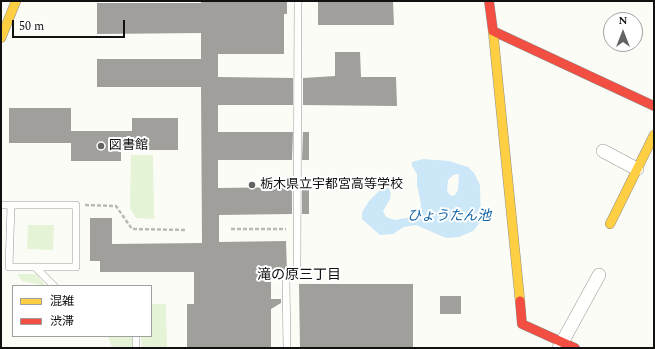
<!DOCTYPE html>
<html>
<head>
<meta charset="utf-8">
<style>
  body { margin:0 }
  #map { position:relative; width:655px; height:349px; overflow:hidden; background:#fcfcf7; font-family:Spectral,"Noto Sans JP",serif }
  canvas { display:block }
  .frame { position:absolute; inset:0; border:2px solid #111; pointer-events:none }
  .legend { position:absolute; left:12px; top:285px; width:140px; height:52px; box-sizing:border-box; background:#fff; border:1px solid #a0a0a0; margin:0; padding:5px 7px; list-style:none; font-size:12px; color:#111 }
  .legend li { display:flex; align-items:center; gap:8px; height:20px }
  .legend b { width:20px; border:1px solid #a0a0a0 }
  .north { position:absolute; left:603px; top:12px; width:40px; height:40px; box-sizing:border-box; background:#fff; border:1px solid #a0a0a0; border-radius:50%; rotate:0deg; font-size:11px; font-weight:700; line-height:16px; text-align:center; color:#111 }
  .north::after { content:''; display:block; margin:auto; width:14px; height:18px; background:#636362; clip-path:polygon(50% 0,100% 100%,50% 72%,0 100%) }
  .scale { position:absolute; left:12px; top:20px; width:113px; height:18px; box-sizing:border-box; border:2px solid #111; border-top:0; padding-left:5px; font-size:12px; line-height:14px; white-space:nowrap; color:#111; -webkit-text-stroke:3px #fff; paint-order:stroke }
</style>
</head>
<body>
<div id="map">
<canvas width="655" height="349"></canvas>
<div class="frame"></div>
<ul class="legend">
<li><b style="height:5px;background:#ffcf43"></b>混雑</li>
<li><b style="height:5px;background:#f24e42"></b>渋滞</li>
</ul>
<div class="north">N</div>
<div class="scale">50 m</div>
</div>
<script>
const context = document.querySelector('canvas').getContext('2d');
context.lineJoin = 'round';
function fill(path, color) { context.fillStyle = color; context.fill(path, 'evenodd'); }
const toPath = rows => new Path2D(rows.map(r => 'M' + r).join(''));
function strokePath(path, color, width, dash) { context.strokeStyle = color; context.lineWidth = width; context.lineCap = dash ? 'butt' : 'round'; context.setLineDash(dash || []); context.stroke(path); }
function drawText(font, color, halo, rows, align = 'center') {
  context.font = font + ' Spectral,"Noto Sans JP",serif'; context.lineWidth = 4; context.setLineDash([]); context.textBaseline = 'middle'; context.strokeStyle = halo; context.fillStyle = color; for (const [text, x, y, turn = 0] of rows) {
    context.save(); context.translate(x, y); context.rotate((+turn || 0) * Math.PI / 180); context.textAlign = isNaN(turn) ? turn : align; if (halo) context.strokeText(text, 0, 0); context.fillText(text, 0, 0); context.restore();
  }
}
const green = toPath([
  [131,155,153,155,154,219,136,218,130,208],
  [28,225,54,225,53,250,27,249],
  [17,274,36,274,46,286,22,281],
  [151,304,166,304,167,348,142,348,141,336,151,336],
  [108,336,132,336,132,348,112,348]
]);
const water = toPath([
  [423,159,449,161,468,167,474,173,480,185,481,221,473,231,459,237,446,238,416,225,404,227,393,234,380,235,362,219,362,212,369,201,381,189,389,188,391,193,390,199,383,211,386,217,395,220,417,216,420,211,421,204,417,185,417,174,412,166,412,162],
  [459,174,458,190,455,195,451,196,447,191,448,180,453,175]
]);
const building = toPath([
  [201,1,287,1,287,14,284,14,284,54,218,54,218,77,293,78,293,105,218,105,218,132,293,132,292,160,218,160,218,188,292,187,292,214,219,215,219,242,286,241,287,272,271,273,271,299,281,299,281,303,271,309,271,348,187,348,187,304,194,304,194,272,100,272,100,261,90,261,90,218,112,218,112,244,202,243,201,87,97,87,97,59,201,59,201,33,97,34,97,3,201,3],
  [318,1,393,1,394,25,318,25],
  [335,52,360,52,361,77,396,77,397,106,303,105,303,78,335,76],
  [9,108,71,108,71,131,132,131,132,118,178,118,178,150,121,150,121,161,71,161,71,143,9,143],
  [303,132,309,132,309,160,302,160],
  [302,187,309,187,309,214,302,214],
  [299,284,413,284,413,348,300,348],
  [440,296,461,296,461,314,440,314]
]);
const path = toPath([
  [85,205,116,206,132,229,187,230],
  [231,229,286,229]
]);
const lane = toPath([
  [1,205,76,205,76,267,9,267,11,205],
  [35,267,54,286],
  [136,336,136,348],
  [287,348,286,281,297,267,298,1]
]);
const street = toPath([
  [603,151,637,169],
  [559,348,599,275]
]);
const slow = toPath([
  [493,31,520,301],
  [1,38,16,1],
  [610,224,654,135]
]);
const jam = toPath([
  [489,1,493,31,654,106],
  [520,301,522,324,575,348]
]);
const markers = [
  [101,146,4,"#636362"],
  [252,185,4,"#636362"]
];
const poiNames = [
  ["図書館",109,146],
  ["栃木県立宇都宮高等学校",260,185]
];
const waterNames = [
  ["ひょうたん池",449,217]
];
const neighbourhoodNames = [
  ["滝の原三丁目",299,276]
];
fill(green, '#e5f3d6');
fill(water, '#cce7f8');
fill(building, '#a09f9c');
strokePath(lane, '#979795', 8);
strokePath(street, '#979795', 14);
strokePath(slow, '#8d8d8b', 10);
strokePath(jam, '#8d8d8b', 10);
strokePath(path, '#b9b9b8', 2.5, [4, 2]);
strokePath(lane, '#fffffe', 7);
strokePath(street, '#fffffe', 13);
strokePath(slow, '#ffcf43', 9);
strokePath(jam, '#f24e42', 9);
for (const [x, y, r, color] of markers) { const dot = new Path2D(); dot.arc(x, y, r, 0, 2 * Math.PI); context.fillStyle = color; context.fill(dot); strokePath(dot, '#fff', 1.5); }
drawText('13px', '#111', '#fff', poiNames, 'left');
drawText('italic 14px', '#1465a8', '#fff', waterNames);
drawText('14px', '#111', '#fff', neighbourhoodNames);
</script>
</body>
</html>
